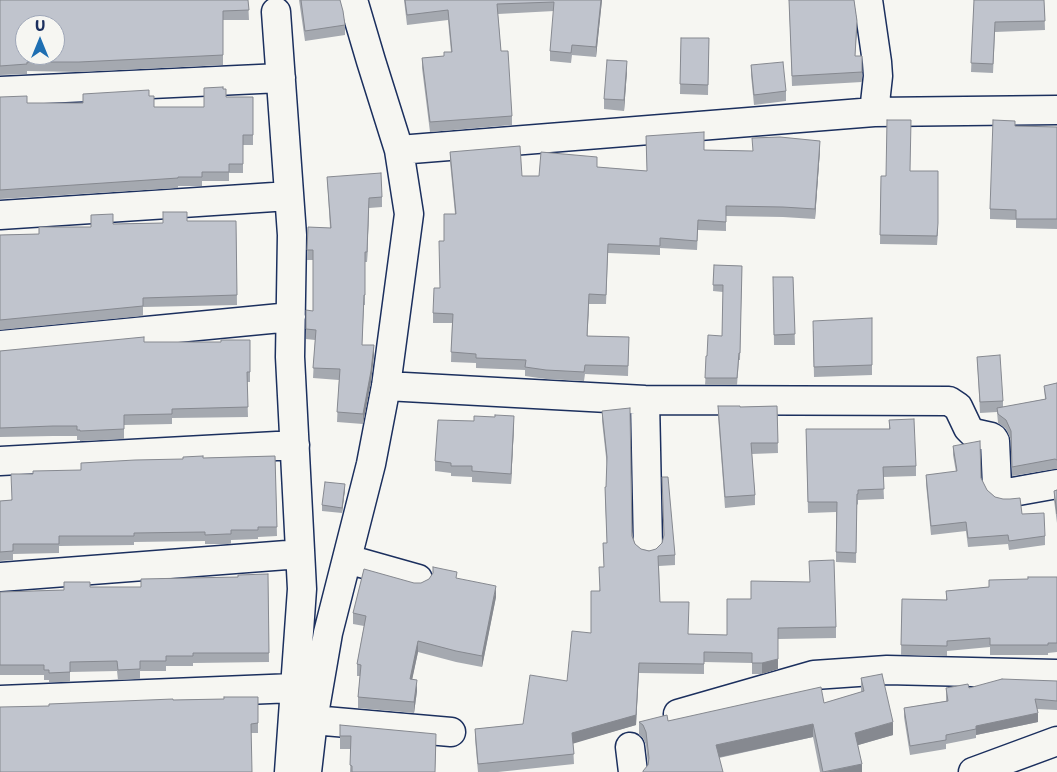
<!DOCTYPE html>
<html>
<head>
<meta charset="utf-8">
<style>
  body { margin:0 }
  #map { position:relative; width:1057px; height:772px; overflow:hidden; background:#f6f6f2; font-family:"Playpen Sans",sans-serif }
  canvas { display:block }
  .north { position:absolute; left:15px; top:15px; width:50px; height:50px; box-sizing:border-box; background:#f6f6f2; border:1px solid #9ea6b7; border-radius:50%; rotate:0deg; font-size:14px; font-weight:700; line-height:20px; text-align:center; color:#1b2f5e }
  .north::after { content:''; display:block; margin:auto; width:18px; height:22px; background:#1f6fb2; clip-path:polygon(50% 0,100% 100%,50% 72%,0 100%) }
</style>
</head>
<body>
<div id="map">
<canvas width="1057" height="772"></canvas>
<div class="north">U</div>
</div>
<script>
const context = document.querySelector('canvas').getContext('2d');
context.lineJoin = 'round';
const toPath = rows => new Path2D(rows.map(r => 'M' + r).join(''));
function strokePath(path, color, width, dash) { context.strokeStyle = color; context.lineWidth = width; context.lineCap = dash ? 'butt' : 'round'; context.setLineDash(dash || []); context.stroke(path); }
function fill(path, color) { context.fillStyle = color; context.fill(path, 'evenodd'); }
const minor = toPath([
  [868,0,877,62,878,76,874,112],
  [276,12,292,235,290,357,302,589,289,772],
  [0,91,281,78],
  [399,150,874,112,1057,110],
  [0,215,289,196],
  [0,345,291,317],
  [386,386,645,400,949,401,958,407,968,428,973,433,991,437,993,438,995,441,997,486,1000,491,1007,493,1057,484],
  [645,400,648,546],
  [0,461,295,445],
  [347,559,418,579],
  [0,577,300,554],
  [0,700,294,688],
  [678,714,814,675,887,670,1057,674],
  [313,720,451,732],
  [630,747,633,772],
  [307,772,313,720,328,633,371,464,386,386,409,214,399,150,371,61,353,0]
]);
const major = toPath([
  [973,772,1057,741]
]);
const wall = toPath([
  [0,0,248,0,249,20,223,20,223,65,79,72,27,71,27,74,0,75],
  [299,0,340,0,345,25,345,35,305,41],
  [404,0,602,0,596,57,572,55,571,63,550,61,550,51,554,11,498,14,501,51,512,116,512,125,430,132,422,68,422,58,444,56,451,52,448,20,407,25],
  [789,0,857,30,855,56,862,56,862,82,792,86],
  [974,0,1044,0,1045,30,995,32,993,73,971,72],
  [681,38,709,38,708,95,680,94],
  [751,65,786,91,786,101,754,105,751,75],
  [627,71,624,111,604,109,604,99],
  [149,96,154,107,204,107,226,97,253,97,253,145,243,145,243,173,229,173,229,181,202,181,202,186,178,186,178,188,0,199,0,97,27,103,83,103],
  [1015,126,1057,127,1057,229,1016,228,1016,220,990,219,990,209],
  [646,136,704,150,752,151,820,150,815,219,783,217,726,216,726,231,698,230,697,250,660,248,660,255,608,253,606,304,589,304,587,336,629,337,628,376,585,374,584,381,546,379,525,376,525,370,476,368,476,363,451,362,452,323,433,323,433,313,440,288,444,241,455,214,450,162,450,152,522,176,539,176,597,167,647,171],
  [910,171,938,232,937,245,880,244,881,176,886,176],
  [327,177,382,197,382,207,369,208,367,262,365,262,365,305,364,305,362,345,374,355,371,382,363,424,337,422,339,380,313,378,315,340,306,339,306,329,313,311,313,260,307,260,308,227,330,228],
  [187,221,236,221,237,305,143,307,143,316,0,330,0,235,39,234,113,224,163,223],
  [714,265,742,266,740,360,739,360,737,385,705,385,707,356,722,336,723,292,713,291],
  [793,277,795,345,774,345,773,287],
  [872,318,872,375,814,377,813,331],
  [250,340,250,382,247,382,248,417,172,418,172,424,124,425,124,439,80,441,80,440,77,440,77,436,53,436,0,437,0,351,144,342,221,342],
  [977,357,1003,401,1003,407,1045,399,1044,386,1057,383,1057,469,1055,469,1012,476,1011,440,1006,429,998,423,997,412,980,413],
  [718,406,740,407,777,406,778,453,752,454,755,495,755,505,725,508,718,416],
  [602,411,635,544,641,549,675,555,675,565,659,566,660,602,688,634,727,635,727,599,836,627,836,638,778,639,778,669,762,674,752,674,752,663,704,662,704,674,639,673,636,725,573,743,574,764,498,772,478,772,475,739,475,729,523,724,567,681,591,633,604,567,603,543,607,543,605,497,605,487,606,487,607,466,602,421],
  [889,420,916,466,916,476,883,477,884,499,858,500,858,504,857,505,856,563,836,562,836,512,808,513,806,429,889,429],
  [514,426,511,484,472,482,472,477,451,476,451,473,435,471,435,461],
  [953,446,981,478,987,490,995,497,1022,514,1045,536,1045,545,1009,550,1008,544,968,547,966,531,931,535,926,484,926,475,956,472,953,455],
  [275,456,277,536,258,537,258,539,231,540,231,544,205,544,205,541,134,542,134,545,59,546,59,553,13,554,13,560,0,561,0,501,11,500,33,474,81,470,203,458],
  [345,489,342,513,322,511,322,505],
  [1057,490,1057,523,1054,500,1054,491],
  [268,574,269,662,193,663,193,666,166,666,166,671,140,671,140,679,118,680,117,671,70,672,70,682,49,682,49,680,44,680,44,675,0,675,0,592,64,590,90,587,141,587],
  [1057,577,1057,652,1048,653,1048,655,990,655,990,647,947,651,947,656,901,655,902,599,946,600,946,591,989,587,1028,579],
  [457,579,496,597,482,667,456,662,418,652,412,679,417,691,414,713,358,708,358,697,360,676,357,676,357,664,364,626,353,624,353,613,414,583,421,583],
  [861,678,893,735,858,745,862,772,820,772,813,737,719,758,648,765,646,745,643,738,639,735,639,722,668,721,824,703,861,692],
  [1057,681,1057,710,1037,709,1038,722,976,735,976,738,946,744,946,749,910,755,904,717,904,708,946,701,946,688,969,688],
  [258,697,258,733,251,733,49,706,173,700,224,699],
  [340,725,436,746,435,772,350,772,351,749,340,749]
]);
const shadedWall = toPath([
  [601,0,602,0,596,57,596,47],
  [627,61,627,71,624,111,624,100],
  [820,141,820,150,815,219,815,209],
  [369,198,369,208,367,262,367,252],
  [589,294,589,304,587,345,587,336],
  [374,345,374,355,371,382,363,424,363,414],
  [514,416,514,426,511,484,511,474],
  [345,484,345,489,342,513,342,508],
  [496,586,496,597,482,667,482,656],
  [418,641,418,652,410,690,410,679],
  [778,659,778,669,762,674,762,663],
  [639,663,636,725,572,744,572,733],
  [417,680,417,691,414,713,414,702],
  [1038,713,1038,722,976,735,976,726],
  [893,722,893,735,855,746,855,733],
  [813,724,813,737,716,758,716,745],
  [862,764,862,772,826,772]
]);
const building = toPath([
  [0,0,248,0,249,10,223,11,223,55,79,62,27,62,27,64,0,66,0,0],
  [25,25,55,25,55,55,25,55,25,25],
  [301,0,340,0,343,11,345,25,305,31,301,0],
  [405,0,601,0,596,47,572,45,571,53,550,51,554,2,497,4,501,51,508,51,512,116,430,122,422,58,444,56,444,52,452,52,448,10,407,15,405,0],
  [789,0,854,0,857,21,855,56,862,56,862,72,792,76,789,0],
  [974,0,1044,0,1045,21,995,22,993,64,971,63,974,0],
  [681,38,709,38,708,85,680,84,681,38],
  [607,60,627,61,624,100,604,99,607,60],
  [783,62,786,91,754,95,751,65,783,62],
  [223,87,223,89,226,89,226,97,253,97,253,135,243,135,243,164,229,164,229,172,202,172,202,177,178,177,178,178,0,190,0,97,27,96,27,103,83,103,83,94,149,90,149,96,154,96,154,107,204,107,204,88,223,87],
  [887,120,911,120,910,171,938,171,938,223,937,236,880,235,881,176,886,176,887,120],
  [993,120,1015,121,1015,126,1057,127,1057,219,1016,219,1016,210,990,209,993,120],
  [704,132,704,150,753,151,752,138,780,137,820,141,815,209,783,207,726,206,726,222,698,220,697,241,660,238,660,246,608,244,606,295,589,294,587,336,629,337,628,366,585,365,584,372,546,370,525,367,526,360,476,358,476,354,451,352,453,314,433,313,434,288,440,288,439,241,444,241,444,214,456,214,450,152,520,146,522,176,539,176,541,152,597,157,597,167,647,171,646,136,704,132],
  [381,173,382,197,369,198,367,252,365,252,365,295,364,295,362,345,374,345,371,371,363,414,337,412,340,369,313,368,316,330,306,329,306,310,313,311,313,250,307,250,308,227,331,228,327,177,381,173],
  [163,212,187,212,187,221,236,221,237,295,143,298,143,306,0,320,0,235,39,234,39,227,91,227,91,215,113,214,113,224,163,223,163,212],
  [714,265,742,266,740,353,739,353,737,378,705,378,706,356,707,356,708,335,722,336,723,285,713,285,714,265],
  [773,277,793,277,795,334,774,335,773,277],
  [872,318,872,365,814,367,813,321,872,318],
  [144,337,144,342,221,342,221,340,250,340,250,372,247,372,248,407,172,409,172,414,124,415,124,429,80,431,80,430,77,430,77,426,53,426,0,428,0,351,144,337],
  [1000,355,1003,401,980,402,977,357,1000,355],
  [1057,383,1057,460,1055,459,1012,467,1011,431,1006,420,998,414,997,408,1046,399,1044,386,1057,383],
  [718,406,740,406,740,407,777,406,778,443,751,443,755,495,725,497,718,406],
  [630,408,632,536,635,544,641,549,649,551,656,549,662,543,664,535,662,477,668,477,675,555,658,556,660,602,689,602,688,634,727,635,727,599,751,599,751,581,810,582,809,561,834,560,836,627,778,628,778,659,762,663,752,663,752,653,704,652,704,664,639,663,636,715,572,733,574,754,478,764,475,729,523,724,530,675,567,681,572,631,591,633,591,591,600,591,599,567,604,567,603,543,607,543,605,487,606,487,607,457,602,411,630,408],
  [495,415,514,416,511,474,472,471,472,466,451,466,451,463,435,461,438,420,474,421,474,416,495,417,495,415],
  [914,419,916,466,883,467,884,489,858,490,858,494,857,494,856,553,836,552,837,502,808,502,806,429,890,429,889,420,914,419],
  [980,441,981,478,987,490,995,497,1003,499,1010,499,1020,498,1022,514,1044,513,1045,536,1009,541,1008,535,968,538,966,522,931,526,926,475,957,471,953,446,980,441],
  [203,456,203,458,275,456,277,527,258,527,258,530,231,530,231,534,227,534,205,535,205,532,134,533,134,536,59,536,59,544,13,544,13,551,0,552,0,501,12,500,11,474,33,474,33,471,81,470,81,463,135,460,183,459,183,457,203,456],
  [325,482,345,484,342,508,322,505,325,482],
  [1057,490,1057,514,1054,491,1057,490],
  [433,567,457,572,456,578,496,586,482,656,456,651,418,641,410,679,417,680,414,702,358,697,361,665,357,664,366,616,353,613,364,569,414,583,421,583,429,579,433,573,433,567],
  [268,574,269,653,193,653,193,656,166,656,166,661,140,661,140,669,118,670,117,661,70,662,70,672,49,673,49,670,44,670,44,665,0,665,0,592,64,590,64,582,90,582,90,587,141,587,141,579,238,577,238,575,268,574],
  [1028,577,1057,577,1057,643,1048,643,1048,645,990,645,990,638,947,641,947,646,901,645,902,599,947,600,946,591,989,587,989,580,1028,579,1028,577],
  [882,674,893,722,855,733,862,764,823,772,813,724,716,745,723,772,643,772,643,771,648,765,649,758,646,732,643,725,639,722,667,715,668,721,821,687,824,703,864,691,861,678,882,674],
  [1002,679,1057,681,1057,701,1035,699,1038,713,976,726,976,729,946,735,946,740,910,746,904,708,948,701,946,688,968,684,969,688,1002,679],
  [224,697,258,697,258,723,251,724,252,772,0,772,0,707,49,706,49,704,173,699,173,700,224,699,224,697],
  [340,725,436,734,435,772,352,772,352,766,350,765,351,736,340,736,340,725]
]);
strokePath(minor, '#1b2f5e', 31);
strokePath(major, '#1b2f5e', 31);
strokePath(minor, '#f6f6f2', 28);
strokePath(major, '#f6f6f2', 28);
fill(wall, '#a5a9b0');
fill(shadedWall, '#868990');
fill(building, '#c0c4cd');
strokePath(building, '#868990', 1);
</script>
</body>
</html>
